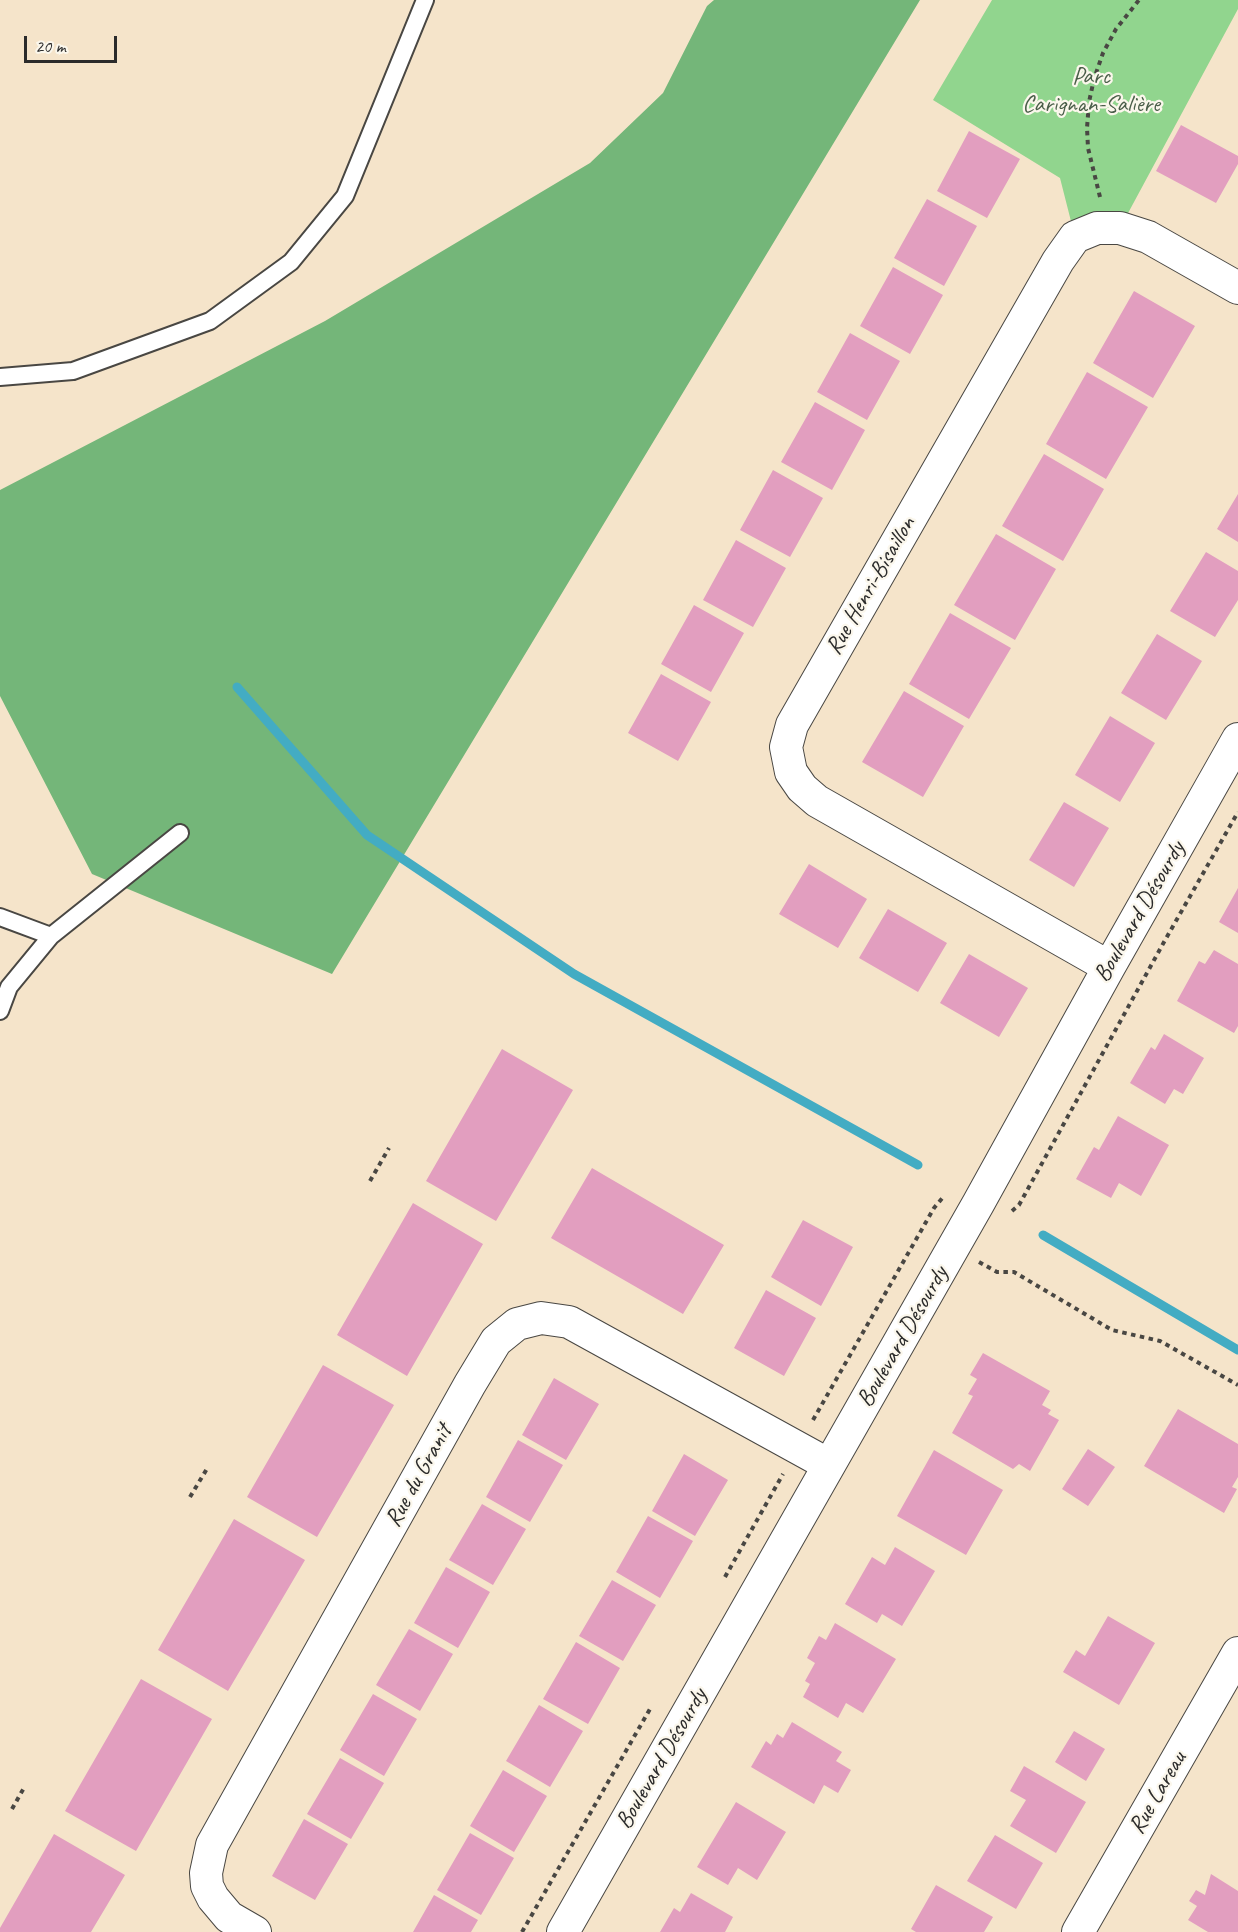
<!DOCTYPE html>
<html>
<head>
<meta charset="utf-8">
<style>
  body { margin:0 }
  #map { position:relative; width:1238px; height:1932px; overflow:hidden; background:#f5e4ca; font-family:Caveat,sans-serif }
  canvas { display:block }
  .scale { position:absolute; left:24px; top:36px; width:93px; height:27px; box-sizing:border-box; border:3px solid #2b2b2b; border-top:0; padding-left:8px; font-size:18px; line-height:21px; white-space:nowrap; color:#2b2b2b; -webkit-text-stroke:4px #fbf7ec; paint-order:stroke }
</style>
</head>
<body>
<div id="map">
<canvas width="1238" height="1932"></canvas>
<div class="scale">20 m</div>
</div>
<script>
const context = document.querySelector('canvas').getContext('2d');
context.lineJoin = 'round';
function fill(path, color) { context.fillStyle = color; context.fill(path, 'evenodd'); }
const toPath = rows => new Path2D(rows.map(r => 'M' + r).join(''));
function strokePath(path, color, width, dash) { context.strokeStyle = color; context.lineWidth = width; context.lineCap = dash ? 'butt' : 'round'; context.setLineDash(dash || []); context.stroke(path); }
function drawText(font, color, halo, rows, align = 'center') {
  context.font = font + ' Caveat,sans-serif'; context.lineWidth = 4.5; context.setLineDash([]); context.textBaseline = 'middle'; context.strokeStyle = halo; context.fillStyle = color; for (const [text, x, y, turn = 0] of rows) {
    context.save(); context.translate(x, y); context.rotate((+turn || 0) * Math.PI / 180); context.textAlign = isNaN(turn) ? turn : align; if (halo) context.strokeText(text, 0, 0); context.fillText(text, 0, 0); context.restore();
  }
}
const green = toPath([
  [992,0,1238,0,1238,9,1120,228,1075,237,1060,178,933,100]
]);
const forest = toPath([
  [714,0,920,0,332,974,92,874,0,696,0,490,325,321,590,163,663,93,707,6]
]);
const stream = toPath([
  [237,687,367,835,574,974,918,1165],
  [1043,1235,1238,1350]
]);
const building = toPath([
  [1181,125,1238,156,1238,164,1216,203,1156,171],
  [969,131,1020,159,987,218,937,191],
  [927,199,977,226,944,286,894,258],
  [893,267,943,295,910,354,860,326],
  [1134,291,1195,326,1153,398,1093,363],
  [850,333,900,361,867,420,817,392],
  [1087,372,1148,407,1106,479,1046,444],
  [815,402,865,430,832,490,781,462],
  [1044,454,1104,489,1063,561,1002,526],
  [773,470,823,498,790,557,740,530],
  [1238,494,1238,542,1217,529],
  [996,534,1056,569,1015,640,954,605],
  [736,540,786,568,753,627,703,600],
  [1206,552,1238,571,1238,600,1215,637,1170,611],
  [694,605,744,633,711,692,661,664],
  [950,613,1011,648,969,719,909,684],
  [1157,634,1202,661,1166,720,1121,693],
  [661,674,711,702,678,761,628,733],
  [904,691,964,726,923,797,862,762],
  [1110,716,1155,743,1120,802,1075,775],
  [1064,802,1109,828,1074,887,1029,860],
  [809,864,867,899,838,948,779,914],
  [1238,888,1238,933,1219,922],
  [888,909,947,943,918,992,859,958],
  [1214,950,1238,964,1238,1026,1234,1033,1177,1001,1199,961,1205,964],
  [969,954,1028,988,999,1037,940,1003],
  [1164,1034,1204,1058,1183,1094,1174,1089,1165,1104,1130,1083,1151,1047,1155,1050],
  [502,1049,573,1090,496,1221,426,1181],
  [1118,1116,1169,1145,1141,1196,1119,1183,1111,1198,1076,1179,1094,1147,1099,1150],
  [592,1168,724,1245,683,1314,551,1238],
  [413,1203,483,1244,407,1376,337,1335],
  [803,1220,853,1247,821,1306,771,1277],
  [766,1290,816,1318,784,1376,734,1348],
  [983,1353,1050,1391,1042,1405,1051,1410,1048,1414,1059,1420,1030,1471,1019,1464,1013,1469,952,1433,973,1396,968,1394,977,1379,970,1375],
  [323,1365,394,1405,317,1537,247,1497],
  [554,1378,599,1404,566,1460,522,1435],
  [1178,1409,1238,1444,1238,1477,1232,1487,1237,1489,1224,1513,1144,1466],
  [518,1440,563,1465,530,1522,486,1497],
  [1088,1449,1115,1467,1088,1506,1062,1489],
  [934,1450,1003,1490,966,1555,897,1516],
  [684,1454,728,1480,695,1536,652,1511],
  [482,1504,526,1529,493,1585,449,1560],
  [648,1516,693,1541,660,1598,616,1572],
  [234,1519,305,1560,228,1691,158,1650],
  [895,1547,935,1571,902,1626,882,1614,877,1623,845,1604,872,1557,885,1565],
  [446,1567,490,1592,458,1648,414,1623],
  [612,1580,656,1605,623,1661,579,1636],
  [1108,1616,1155,1643,1119,1705,1063,1672,1076,1650,1085,1656],
  [835,1623,896,1659,863,1713,846,1703,838,1718,803,1697,810,1684,805,1681,815,1663,807,1658,819,1636,826,1640],
  [409,1629,453,1654,420,1711,376,1685],
  [576,1642,620,1668,588,1724,543,1699],
  [141,1679,212,1719,136,1851,65,1811],
  [373,1694,417,1719,384,1776,340,1750],
  [539,1705,583,1731,550,1787,506,1761],
  [792,1722,842,1752,836,1761,851,1770,838,1793,824,1785,814,1804,751,1767,766,1741,771,1745,777,1734,783,1738],
  [1074,1731,1105,1749,1086,1781,1055,1762],
  [340,1758,384,1783,351,1839,307,1814],
  [1024,1766,1086,1802,1056,1853,1010,1826,1026,1800,1010,1791],
  [503,1770,547,1796,514,1852,470,1826],
  [736,1802,786,1832,757,1880,738,1868,728,1885,697,1867],
  [304,1819,348,1844,315,1900,272,1876],
  [470,1833,514,1858,481,1915,437,1890],
  [54,1834,125,1875,91,1932,0,1932,0,1928],
  [995,1835,1043,1863,1016,1909,967,1881],
  [1211,1874,1238,1891,1238,1932,1208,1932,1188,1920,1197,1906,1189,1901,1196,1890,1205,1895],
  [936,1885,993,1917,984,1932,916,1932,911,1929],
  [691,1893,733,1917,725,1932,660,1932,674,1908,680,1912],
  [434,1895,478,1920,471,1932,413,1932]
]);
const path = toPath([
  [1100,197,1088,148,1087,128,1089,102,1094,79,1103,53,1116,29,1139,0],
  [370,1181,389,1148],
  [1012,1211,1019,1205,1164,942,1238,812],
  [979,1262,997,1272,1014,1272,1112,1330,1160,1341,1238,1385],
  [813,1420,934,1208,944,1196],
  [190,1497,208,1467],
  [725,1577,783,1474],
  [12,1809,25,1786],
  [522,1932,650,1709]
]);
const service = toPath([
  [0,377,73,371,210,321,291,262,345,196,425,0],
  [0,917,51,936,180,833],
  [0,1011,9,987,51,936]
]);
const minor = toPath([
  [1109,967,817,801,802,788,791,772,786,747,792,725,1058,261,1075,237,1097,228,1120,228,1148,237,1238,288],
  [255,1932,229,1917,213,1898,207,1886,206,1873,212,1845,470,1384,496,1341,517,1324,541,1318,569,1322,829,1465],
  [563,1932,978,1204,1109,967,1238,739],
  [1078,1932,1238,1653]
]);
const parkNames = [
  ["Parc",1091,77],
  ["Carignan-Salière",1091,105]
];
const streetNames = [
  ["Rue Henri-Bisaillon",871,586,-60],
  ["Boulevard Désourdy",1140,912,-60],
  ["Boulevard Désourdy",903,1337,-60],
  ["Rue du Granit",419,1476,-61],
  ["Boulevard Désourdy",662,1759,-60],
  ["Rue Lareau",1158,1793,-60]
];
fill(green, '#91d58e');
fill(forest, '#74b679');
strokePath(stream, '#43acc3', 9);
fill(building, '#e29ebf');
strokePath(service, '#494743', 20);
strokePath(minor, '#494743', 34);
strokePath(path, '#494743', 4, [4.5, 4.5]);
strokePath(service, '#fff', 16);
strokePath(minor, '#fff', 32);
drawText('24px', '#4a5e49', '#fbf7ec', parkNames);
drawText('24px', '#2b2b2b', '#fbf7ec', streetNames);
</script>
</body>
</html>
